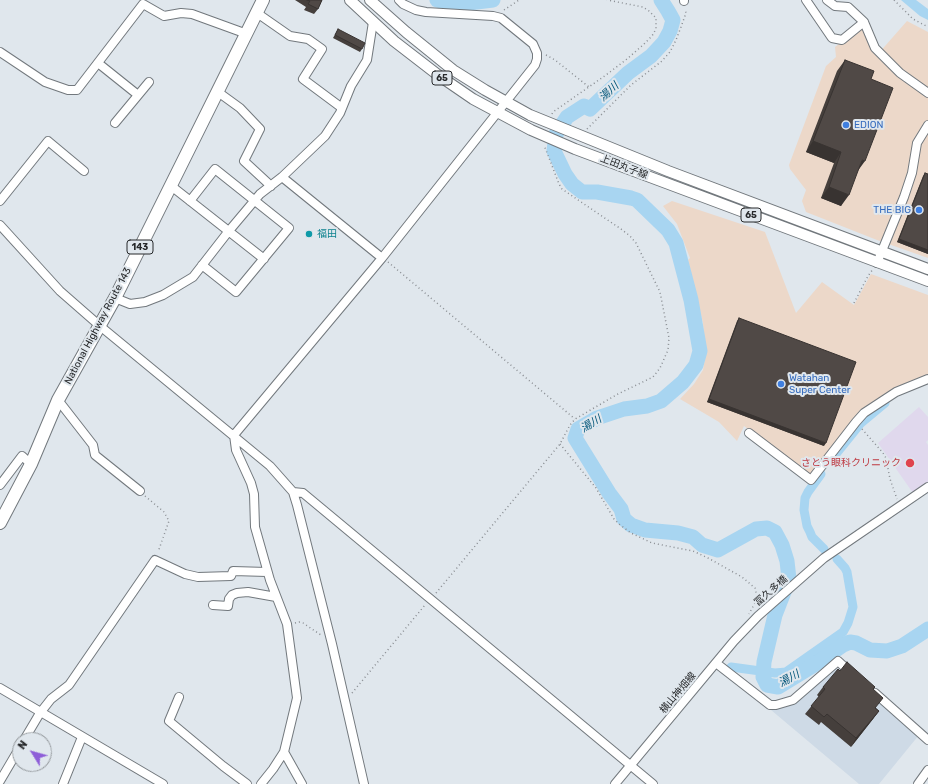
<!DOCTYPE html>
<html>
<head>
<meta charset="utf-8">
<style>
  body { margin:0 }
  #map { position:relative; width:928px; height:784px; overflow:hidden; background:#e0e7ed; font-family:Rubik,sans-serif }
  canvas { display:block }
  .north { position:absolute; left:12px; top:732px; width:40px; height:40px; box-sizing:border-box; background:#e0e7ed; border:1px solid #969b9f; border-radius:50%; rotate:307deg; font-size:11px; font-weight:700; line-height:16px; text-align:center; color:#27292b }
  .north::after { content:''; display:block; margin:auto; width:14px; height:18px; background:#8e5ed8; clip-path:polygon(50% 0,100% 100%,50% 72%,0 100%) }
</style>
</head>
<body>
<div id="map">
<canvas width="928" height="784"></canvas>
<div class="north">N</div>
</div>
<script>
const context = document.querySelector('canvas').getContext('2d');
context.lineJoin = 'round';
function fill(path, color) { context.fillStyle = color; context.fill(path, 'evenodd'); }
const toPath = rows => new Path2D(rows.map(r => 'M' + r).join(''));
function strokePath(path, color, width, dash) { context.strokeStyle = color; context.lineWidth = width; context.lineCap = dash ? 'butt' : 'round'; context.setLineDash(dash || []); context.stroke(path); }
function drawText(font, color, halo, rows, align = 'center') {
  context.font = font + ' Rubik,"Noto Sans JP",sans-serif'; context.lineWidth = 4; context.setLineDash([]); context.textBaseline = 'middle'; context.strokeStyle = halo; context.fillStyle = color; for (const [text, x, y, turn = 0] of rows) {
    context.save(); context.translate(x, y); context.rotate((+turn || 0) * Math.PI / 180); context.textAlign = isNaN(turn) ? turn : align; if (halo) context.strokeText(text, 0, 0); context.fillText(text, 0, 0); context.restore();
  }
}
const commercial = toPath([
  [907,21,928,32,928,258,877,240,806,212,802,201,806,190,790,169,789,165,826,66,836,57,835,47,861,27,874,49,878,54],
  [672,201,765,232,796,313,822,282,854,305,871,274,928,295,928,377,875,403,814,473,807,475,744,426,737,441,719,422,680,399,694,384,703,370,705,358,703,323,688,260,690,258,677,224,663,206]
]);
const built = toPath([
  [844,668,919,735,879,784,859,784,771,710,794,702,833,669]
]);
const medical = toPath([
  [919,407,928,417,928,440,926,442,928,445,928,482,913,493,878,443]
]);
const water = toPath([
  [901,0,916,0,928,9,928,20,920,16]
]);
const canal = toPath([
  [836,454,861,423,885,403],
  [821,474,808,492,805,498,804,510,807,526,810,532,812,537,824,549],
  [731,667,775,673,786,672,843,632,848,623,853,607,847,572,845,568,837,559]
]);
const river = toPath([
  [437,0,452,5,493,0],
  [661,0,668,11,673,20,670,31,664,42,651,56,628,73,590,109,584,106,567,117,556,134,554,151,565,174,572,184,582,192,597,192,631,198,637,200,668,230,676,243,691,300,700,351,696,365,683,382,661,401,647,406,624,409,597,418,578,429,575,438,609,493,621,509,624,519,631,525,645,530,678,533,693,537,702,545,718,550,756,529,767,528,775,532,782,545,787,561,789,579,775,615,764,662,763,677,767,685,778,687,814,665,843,645,850,642,856,643,870,650,887,651,902,646,928,629]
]);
const path = toPath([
  [894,0,913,19,928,27],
  [504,10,519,0],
  [546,55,555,60,589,87],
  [552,114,553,112,606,75,627,59,643,45,652,36,656,29,656,18,649,11,643,7,607,0],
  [587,129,631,85,662,61,670,52,676,40,681,27,686,13,685,9],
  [388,262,575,419],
  [854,303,868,276,873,269],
  [862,429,883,453,886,458,890,479,897,499],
  [560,444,596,488,614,519,619,524,631,533,652,543,693,551,708,558,742,577,755,588,757,596,756,601,749,614],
  [145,496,164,512,169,521,158,552],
  [436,593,560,444,570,425,575,419,618,394,653,377,660,368,668,350,669,338,660,292,636,243,630,236,621,229,562,189,559,184,544,145],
  [295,623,299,622,303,623,321,635],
  [352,693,425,605]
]);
const minor = toPath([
  [806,0,832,38,842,40,864,22,875,48,900,73,928,93],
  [827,0,835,6,848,7,864,22],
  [684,1,684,0],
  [257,13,290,36,308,39,322,49,303,79,342,108],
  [0,52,45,82,68,90,77,90,143,4,164,16,181,13,192,14,247,34],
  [98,63,138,95],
  [218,92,240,108,260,129,244,161,271,186],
  [115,123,149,82],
  [282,177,382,258],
  [170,185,264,259],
  [0,201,48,141,84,171],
  [190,201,215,169,289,228,236,292,202,265],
  [0,225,60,291,100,326,270,466,293,492,297,505,332,644,364,784],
  [877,263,904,197,912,173,917,143,928,125],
  [115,298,130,304,145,302,163,295,193,277,228,232,260,194,282,177,325,136,340,113,351,86,367,60,373,22],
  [58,400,93,445,95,455,140,491],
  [749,433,811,480,856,422,864,413,896,392,928,379],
  [0,485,22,456,31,464],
  [293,492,303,493,653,784],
  [213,605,228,606,229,599,232,595,237,593,248,592,276,597],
  [716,663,770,705,776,705,793,700,838,661,851,673],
  [0,688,163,784],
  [875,693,928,740],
  [179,697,169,721,223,766,247,784],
  [24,740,40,713,51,699,69,685,155,560,185,574,198,577,231,576,233,571,267,572],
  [284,752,302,784],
  [0,781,20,747],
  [63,784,82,737],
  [261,784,273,769,284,752,297,698,287,624,270,580,255,527,254,494,251,483,236,450,234,435,382,258,535,65,537,59,537,53,533,44,501,18,493,16,426,12,416,10,403,4,399,0],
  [615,784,734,641,758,616,824,558,928,487],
  [918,784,928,770]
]);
const major = toPath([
  [350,0,394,41,438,75,473,99,531,130,575,149,928,281],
  [370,0,406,32,453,70,485,90,530,115,668,171,928,269]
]);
const highway = toPath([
  [0,523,31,464,58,400,115,298,263,0]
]);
const wall = toPath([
  [295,0,322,0,318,9,314,14,304,10,306,7],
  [338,29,362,49,360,52,333,38],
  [845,60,871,79,858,170,841,206,821,198,834,163,806,152,837,71],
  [925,173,928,254,897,242,923,176],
  [739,318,824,446,707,402,737,321],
  [840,671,873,690,876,708,879,711,873,719,851,747,821,722,819,725,805,714,819,697,817,695,823,687]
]);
const shadedWall = toPath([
  [813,141,841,152,834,163,806,152],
  [862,160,865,161,857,172],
  [829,187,849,195,841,206,821,198],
  [899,239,928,250,928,254,897,242],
  [709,399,826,443,824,446,707,402],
  [879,711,873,719,851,747,856,738]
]);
const building = toPath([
  [307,0,322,0,318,9,308,4,310,1,307,0],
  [338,29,365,43,362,49,335,35,338,29],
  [845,60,874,71,871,79,893,88,865,161,862,160,849,195,829,187,841,152,813,141,845,60],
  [925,173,928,174,928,250,899,239,925,173],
  [739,318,856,362,826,443,709,399,739,318],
  [847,662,875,687,873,689,883,698,875,708,879,711,856,738,827,714,824,717,811,706,825,689,823,687,838,669,840,671,847,662]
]);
const markers = [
  [846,125,4,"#3f7fe0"],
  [919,210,4,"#3f7fe0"],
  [309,234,4,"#0f9aa8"],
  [781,384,4,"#3f7fe0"],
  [910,463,5,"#e0444e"]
];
const shields = [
  [442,78,20],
  [751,215,20],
  [140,247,26]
];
const shieldNames = [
  ["65",442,78],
  ["65",751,215],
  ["143",140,247]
];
const shopNames = [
  ["EDION",854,125],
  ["THE BIG",911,210,"right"],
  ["Watahan",789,378],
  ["Super Center",789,390]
];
const streetNames = [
  ["上田丸子線",624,167,21],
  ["National Highway Route 143",98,326,-62],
  ["冨久多橋",771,591,-41],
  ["横山神畑線",678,693,-50]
];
const cultureNames = [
  ["福田",317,234]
];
const healthNames = [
  ["さとう眼科クリニック",901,463]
];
const waterNames = [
  ["湯川",609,92,-42],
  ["湯川",591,424,-31],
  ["湯川",789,679,-29]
];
fill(commercial, '#ecd8c9');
fill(built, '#cedae6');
fill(medical, '#e0d8ed');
fill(water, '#a8d5f1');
strokePath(canal, '#a8d5f1', 9);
strokePath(river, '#a8d5f1', 15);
strokePath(minor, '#72787d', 10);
strokePath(major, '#72787d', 12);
strokePath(highway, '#72787d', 14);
strokePath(path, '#8a8e93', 1.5, [1, 3]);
strokePath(minor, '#fff', 8);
strokePath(major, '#fff', 10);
strokePath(highway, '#fff', 12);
fill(wall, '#453f3c');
fill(shadedWall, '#383331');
fill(building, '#504946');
strokePath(building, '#383331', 1);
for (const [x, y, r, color] of markers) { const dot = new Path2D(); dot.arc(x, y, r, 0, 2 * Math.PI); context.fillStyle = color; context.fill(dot); strokePath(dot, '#e0e7ed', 1.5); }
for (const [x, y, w] of shields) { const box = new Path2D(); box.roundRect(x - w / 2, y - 7, w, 14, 3); context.fillStyle = '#e0e7ed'; context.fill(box); strokePath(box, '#27292b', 1); }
drawText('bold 9px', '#27292b', null, shieldNames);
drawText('10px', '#366cbe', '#e0e7ed', shopNames, 'left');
drawText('10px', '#27292b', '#e0e7ed', streetNames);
drawText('10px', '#0d838f', '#e0e7ed', cultureNames, 'left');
drawText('10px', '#be3a42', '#e0e7ed', healthNames, 'right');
drawText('italic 11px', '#015579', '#e0e7ed', waterNames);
</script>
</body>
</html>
